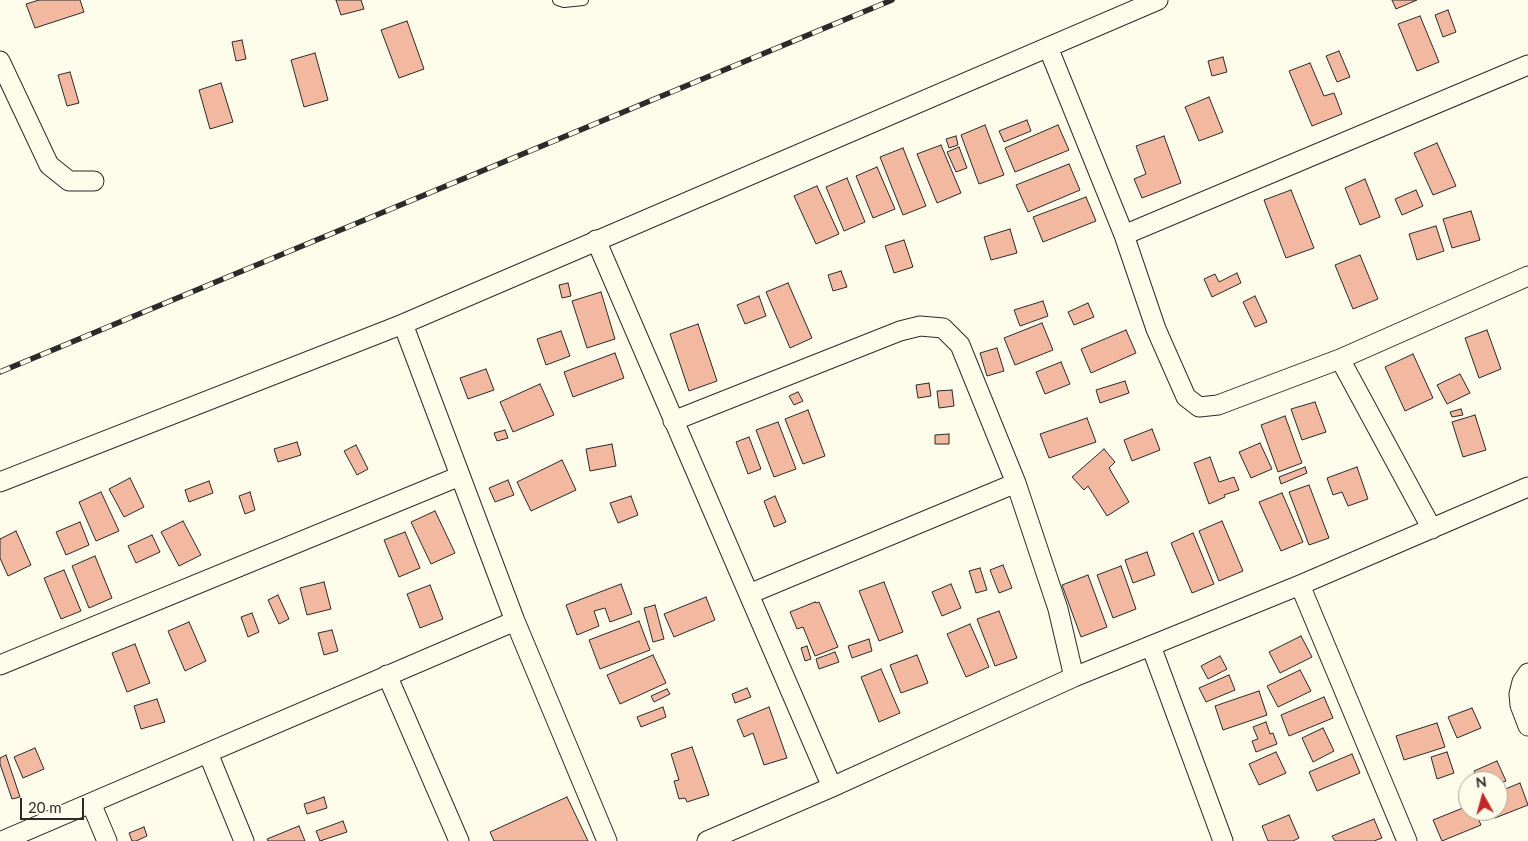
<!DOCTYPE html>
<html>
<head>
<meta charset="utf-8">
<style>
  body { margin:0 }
  #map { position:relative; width:1528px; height:841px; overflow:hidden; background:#fdfbea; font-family:Lato,sans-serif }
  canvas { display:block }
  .north { position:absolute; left:1458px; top:771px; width:50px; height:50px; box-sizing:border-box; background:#fdfbea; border:1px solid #a9a89e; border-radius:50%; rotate:353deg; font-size:14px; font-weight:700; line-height:20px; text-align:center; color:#2b2b2b }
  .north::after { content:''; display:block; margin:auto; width:18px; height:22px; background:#c62828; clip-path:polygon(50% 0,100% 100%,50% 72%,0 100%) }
  .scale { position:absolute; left:20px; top:798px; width:64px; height:22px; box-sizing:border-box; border:2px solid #2b2b2b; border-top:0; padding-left:6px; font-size:15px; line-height:18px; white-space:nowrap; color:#2b2b2b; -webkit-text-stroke:4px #fdfbea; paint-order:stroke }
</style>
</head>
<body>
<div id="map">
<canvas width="1528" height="841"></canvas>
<div class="north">N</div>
<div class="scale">20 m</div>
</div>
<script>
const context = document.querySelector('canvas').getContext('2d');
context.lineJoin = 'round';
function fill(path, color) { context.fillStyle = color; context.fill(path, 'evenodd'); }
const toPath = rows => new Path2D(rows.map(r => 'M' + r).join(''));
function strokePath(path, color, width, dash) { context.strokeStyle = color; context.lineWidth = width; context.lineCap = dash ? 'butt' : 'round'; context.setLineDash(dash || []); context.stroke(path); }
const building = toPath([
  [39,0,80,0,84,12,35,28,26,4,39,0],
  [336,0,361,0,364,9,341,15,336,0],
  [1392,0,1417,0,1396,9,1392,0],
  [1448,10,1456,32,1443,37,1435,15,1448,10],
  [1420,16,1439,62,1417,71,1398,24,1420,16],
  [407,21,424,69,399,78,381,30,407,21],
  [242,40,246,59,236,61,232,42,242,40],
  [1339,51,1350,77,1337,82,1326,56,1339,51],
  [315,53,328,100,304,107,291,60,315,53],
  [1223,57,1227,72,1212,76,1208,61,1223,57],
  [1310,63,1324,96,1334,93,1342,114,1312,126,1289,71,1310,63],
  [70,72,79,103,67,106,58,75,70,72],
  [221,83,233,122,210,129,199,90,221,83],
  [1209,97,1223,132,1199,141,1185,107,1209,97],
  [1027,120,1031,131,1004,142,999,131,1027,120],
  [985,125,1004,175,979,184,961,135,985,125],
  [1058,125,1069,150,1015,172,1005,148,1058,125],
  [956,136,958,145,949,148,946,139,956,136],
  [1164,136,1181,183,1142,198,1134,179,1146,174,1136,146,1164,136],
  [1437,143,1456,186,1433,195,1414,153,1437,143],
  [941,145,961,193,937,203,917,154,941,145],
  [959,147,967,168,956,172,947,152,959,147],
  [903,148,926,206,903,215,880,157,903,148],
  [1069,164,1080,190,1028,212,1016,185,1069,164],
  [877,167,895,209,873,218,856,176,877,167],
  [847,178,865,222,844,231,826,187,847,178],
  [1365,179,1380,217,1360,225,1345,188,1365,179],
  [817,186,839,234,816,244,794,196,817,186],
  [1291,190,1314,248,1286,258,1264,200,1291,190],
  [1416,190,1423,206,1402,215,1395,199,1416,190],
  [1086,197,1096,221,1043,242,1033,217,1086,197],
  [1471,211,1480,240,1452,248,1443,219,1471,211],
  [1436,226,1444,251,1417,260,1409,234,1436,226],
  [1010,229,1017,253,991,260,984,237,1010,229],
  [904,240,913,267,894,273,885,246,904,240],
  [1360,255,1378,299,1353,309,1335,265,1360,255],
  [841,271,847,287,833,291,828,275,841,271],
  [1237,273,1241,283,1212,297,1204,279,1215,274,1219,282,1237,273],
  [568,283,571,296,562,298,559,285,568,283],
  [788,283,812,338,790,348,766,292,788,283],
  [601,292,615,339,587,348,572,301,601,292],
  [759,296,766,316,745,324,737,305,759,296],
  [1255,296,1267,322,1255,327,1243,302,1255,296],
  [1043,301,1048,316,1020,326,1014,310,1043,301],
  [1088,303,1094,317,1074,325,1068,312,1088,303],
  [1042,323,1053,350,1015,365,1004,338,1042,323],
  [698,324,717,381,689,391,670,334,698,324],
  [1126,330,1136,353,1091,373,1081,349,1126,330],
  [1487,330,1501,369,1479,378,1465,338,1487,330],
  [561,331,570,356,546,365,537,339,561,331],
  [997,348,1004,371,987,376,980,353,997,348],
  [615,353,624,378,573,397,564,372,615,353],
  [1413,354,1433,398,1405,411,1385,367,1413,354],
  [1061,362,1070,384,1045,394,1036,372,1061,362],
  [486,369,494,390,468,399,460,378,486,369],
  [1460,374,1470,393,1447,404,1437,385,1460,374],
  [1125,381,1129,393,1100,403,1096,390,1125,381],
  [929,383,931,396,918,398,916,385,929,383],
  [540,384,554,415,513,432,500,402,540,384],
  [952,390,954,406,939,408,937,391,952,390],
  [798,392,803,401,794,405,789,396,798,392],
  [1315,402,1326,432,1302,440,1291,409,1315,402],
  [1461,409,1463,415,1452,417,1450,412,1461,409],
  [808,410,825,456,803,464,785,419,808,410],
  [1475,415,1486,450,1463,457,1452,422,1475,415],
  [1285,416,1302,463,1278,472,1261,425,1285,416],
  [1087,418,1096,442,1049,458,1040,434,1087,418],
  [778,422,796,469,774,477,756,430,778,422],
  [1152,429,1160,450,1132,461,1124,440,1152,429],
  [505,430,508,438,497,441,494,433,505,430],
  [949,434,949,444,935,444,935,435,949,434],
  [749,437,761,469,748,474,736,442,749,437],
  [297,442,301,455,278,462,274,449,297,442],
  [1260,443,1272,469,1251,478,1239,452,1260,443],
  [612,444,616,466,590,471,586,449,612,444],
  [356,445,368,469,357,475,344,451,356,445],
  [1104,449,1115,462,1109,468,1129,502,1107,516,1088,486,1084,490,1072,477,1104,449],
  [1210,457,1219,482,1234,477,1239,490,1224,495,1225,497,1209,504,1194,463,1210,457],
  [562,460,576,490,531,511,517,482,562,460],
  [1305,467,1307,473,1281,484,1279,477,1305,467],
  [1357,467,1368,499,1348,506,1342,492,1333,495,1327,478,1357,467],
  [130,478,144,507,124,517,109,489,130,478],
  [508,480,514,495,495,502,489,488,508,480],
  [209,481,213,493,189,502,185,490,209,481],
  [1309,485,1329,538,1309,545,1289,492,1309,485],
  [101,492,119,531,96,541,79,502,101,492],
  [250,492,255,510,245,514,239,496,250,492],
  [1282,493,1303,542,1281,551,1259,502,1282,493],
  [631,496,638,515,618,523,610,503,631,496],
  [775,496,786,522,774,527,764,501,775,496],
  [435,511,455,553,431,564,411,522,435,511],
  [183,521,201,555,179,566,161,532,183,521],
  [1222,521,1243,571,1219,581,1199,531,1222,521],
  [80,522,89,545,66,555,56,532,80,522],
  [16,531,31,565,8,576,0,558,0,539,16,531],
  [405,532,420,568,399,577,384,540,405,532],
  [1193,533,1214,584,1192,593,1171,543,1193,533],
  [152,535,160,552,136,563,128,546,152,535],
  [1147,552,1155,575,1133,583,1125,560,1147,552],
  [95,556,112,598,89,608,72,566,95,556],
  [1003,565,1012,588,999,593,990,570,1003,565],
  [1121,566,1136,609,1113,618,1097,575,1121,566],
  [980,568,987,590,976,593,969,571,980,568],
  [64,570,81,611,61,619,44,578,64,570],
  [1088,575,1107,627,1081,637,1062,585,1088,575],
  [324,582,331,609,307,615,300,588,324,582],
  [884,582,903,632,879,641,859,591,884,582],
  [621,584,632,614,610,622,605,608,594,611,599,626,577,635,566,605,621,584],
  [951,584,961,608,942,616,932,592,951,584],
  [430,585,443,619,420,628,407,594,430,585],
  [278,595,289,619,279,624,268,600,278,595],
  [706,597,715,620,674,637,664,614,706,597],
  [815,602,816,603,819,602,838,647,815,656,803,627,797,629,790,612,815,602],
  [655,605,664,639,653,642,644,608,655,605],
  [999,611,1017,658,995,666,977,619,999,611],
  [252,613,259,632,248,637,241,617,252,613],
  [639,621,650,650,600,669,589,640,639,621],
  [189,622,206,661,185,671,168,631,189,622],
  [970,624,989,667,966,677,947,634,970,624],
  [332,630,338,651,324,655,318,633,332,630],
  [1301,636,1312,657,1280,673,1269,652,1301,636],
  [869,639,872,651,852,658,848,646,869,639],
  [135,644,150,683,127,692,112,653,135,644],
  [807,646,811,659,805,661,801,648,807,646],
  [835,652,839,662,819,669,816,659,835,652],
  [653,655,666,683,620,704,607,675,653,655],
  [917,655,928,683,901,693,890,665,917,655],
  [1220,656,1227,669,1208,679,1201,666,1220,656],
  [881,669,900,713,879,722,861,677,881,669],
  [1300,670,1311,691,1278,707,1267,686,1300,670],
  [1229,675,1235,690,1206,702,1199,688,1229,675],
  [747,688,751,697,735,703,732,694,747,688],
  [667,689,670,694,654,702,651,696,667,689],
  [1259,691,1267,715,1223,730,1215,706,1259,691],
  [1324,697,1333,718,1289,736,1281,715,1324,697],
  [157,699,165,722,141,729,134,706,157,699],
  [663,707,666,717,641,727,637,717,663,707],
  [769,707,787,758,764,765,753,733,744,737,737,720,769,707],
  [1472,708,1481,728,1457,738,1448,717,1472,708],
  [1266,722,1270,734,1273,733,1277,744,1256,752,1252,741,1258,739,1253,727,1266,722],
  [1437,723,1445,747,1404,760,1396,736,1437,723],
  [1323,728,1334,751,1313,762,1302,738,1323,728],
  [692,747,709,795,687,802,685,798,679,799,674,781,679,780,671,754,692,747],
  [35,748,44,769,23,778,14,757,35,748],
  [1276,752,1286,773,1259,785,1249,764,1276,752],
  [1447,752,1454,773,1437,779,1431,757,1447,752],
  [1352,754,1360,773,1317,791,1309,772,1352,754],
  [6,755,20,797,12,799,0,764,0,758,6,755],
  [1497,761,1506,781,1498,784,1498,781,1479,781,1474,771,1497,761],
  [1520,783,1528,805,1495,818,1493,811,1498,811,1498,792,1520,783],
  [324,797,327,808,307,814,304,804,324,797],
  [567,797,588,841,494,841,490,832,567,797],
  [1468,806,1468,811,1475,811,1481,825,1442,841,1433,820,1468,806],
  [1289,815,1299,838,1293,841,1268,841,1262,826,1289,815],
  [1374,819,1382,838,1374,841,1335,841,1332,836,1374,819],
  [343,821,347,832,320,841,316,831,343,821],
  [299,826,305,841,268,841,267,839,299,826],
  [144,827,147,836,136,841,132,841,129,833,144,827]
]);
const lane = toPath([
  [558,0,564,2,583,0]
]);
const street = toPath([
  [1048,47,1124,235,1156,329,1186,397,1199,407,1218,405,1340,359,1528,276],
  [0,61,49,165,69,181,94,181],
  [1124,235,1528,65],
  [596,240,832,787],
  [403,324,515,621,607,841],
  [1340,359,1432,529],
  [673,421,900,331,920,326,943,328,960,345,1016,483,749,594],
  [0,482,403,324,1158,0],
  [1016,483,1058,609,1074,677],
  [1300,585,1407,841],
  [1151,646,1223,841],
  [0,665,460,476],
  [1528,673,1522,682,1519,694,1520,705,1528,726],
  [387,675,459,841],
  [208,753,244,841],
  [91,803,107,841],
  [2,841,515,621],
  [707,841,832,787,1074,677,1300,585,1528,487]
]);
const rail = toPath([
  [0,372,892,0]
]);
fill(building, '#f2b8a0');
strokePath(building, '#2b2b2b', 1);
strokePath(lane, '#2b2b2b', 12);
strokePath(street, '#2b2b2b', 21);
strokePath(lane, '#fdfbea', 10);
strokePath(street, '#fdfbea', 19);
strokePath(rail, '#2b2b2b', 5.5);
strokePath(rail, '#fdfbea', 4, [11]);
</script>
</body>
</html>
